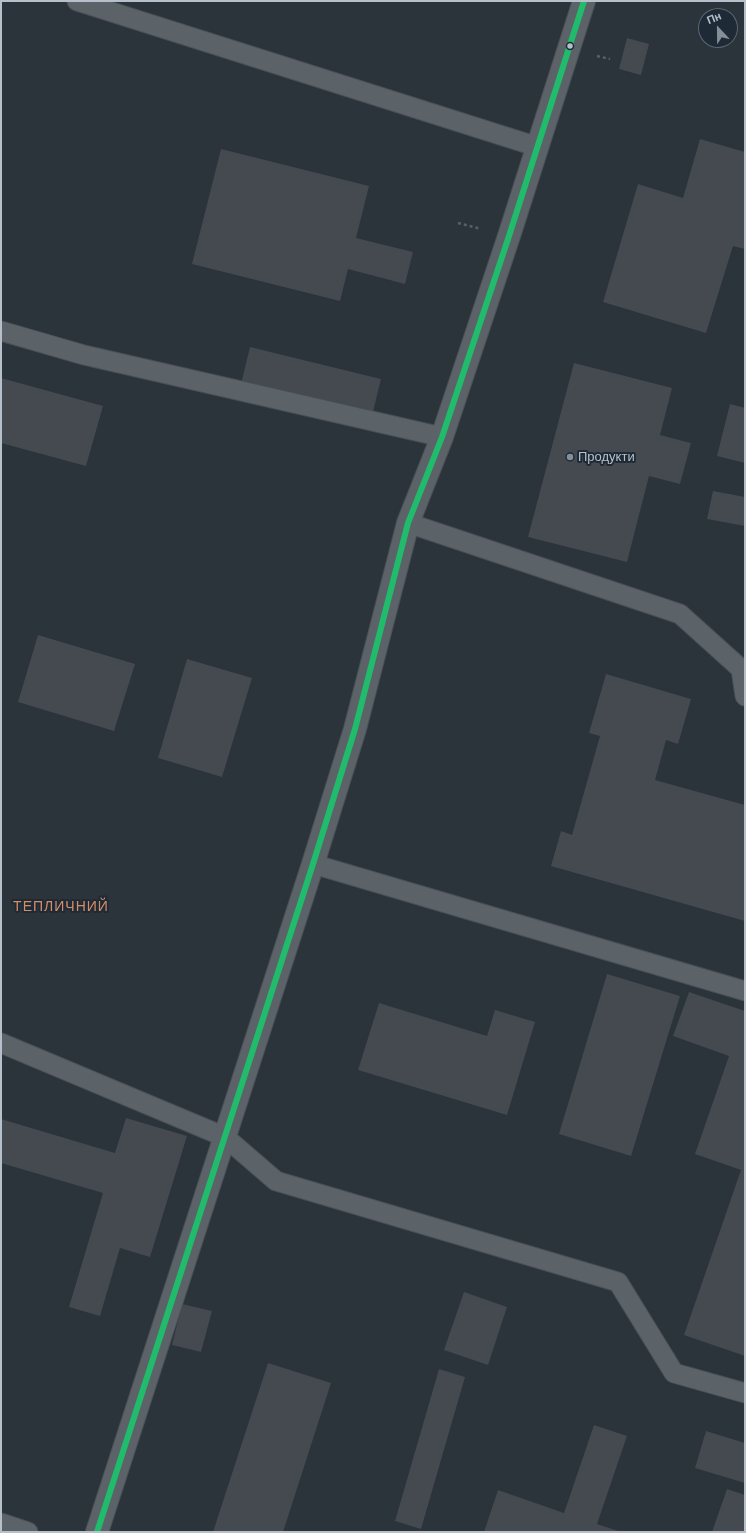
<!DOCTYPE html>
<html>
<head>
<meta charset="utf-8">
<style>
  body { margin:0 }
  #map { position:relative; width:746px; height:1533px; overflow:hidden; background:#2b333b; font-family:Barlow,sans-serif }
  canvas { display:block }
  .frame { position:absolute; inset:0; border:2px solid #b6c0cb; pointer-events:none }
  .north { position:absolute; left:698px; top:8px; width:40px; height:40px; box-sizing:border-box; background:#1e2a36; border:1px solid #5b6672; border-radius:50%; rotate:338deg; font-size:11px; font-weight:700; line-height:16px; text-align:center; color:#b6c0cb }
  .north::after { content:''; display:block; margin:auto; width:14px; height:18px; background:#858f99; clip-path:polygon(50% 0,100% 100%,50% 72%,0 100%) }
</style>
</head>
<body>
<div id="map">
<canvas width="746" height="1533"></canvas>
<div class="frame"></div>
<div class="north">Пн</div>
</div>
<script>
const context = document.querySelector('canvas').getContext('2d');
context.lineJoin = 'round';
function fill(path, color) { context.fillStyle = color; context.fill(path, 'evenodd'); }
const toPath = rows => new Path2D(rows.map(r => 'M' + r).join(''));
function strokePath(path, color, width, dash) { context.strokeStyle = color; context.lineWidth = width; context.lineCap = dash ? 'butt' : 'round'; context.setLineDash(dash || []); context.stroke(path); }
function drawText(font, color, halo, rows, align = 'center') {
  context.font = font + ' Barlow,sans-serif'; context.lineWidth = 4; context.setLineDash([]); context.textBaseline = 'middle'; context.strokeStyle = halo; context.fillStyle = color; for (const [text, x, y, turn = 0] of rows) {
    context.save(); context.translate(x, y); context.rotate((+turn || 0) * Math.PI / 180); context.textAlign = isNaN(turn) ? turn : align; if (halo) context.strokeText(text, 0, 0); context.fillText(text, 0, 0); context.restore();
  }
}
const building = toPath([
  [627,38,649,44,641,75,619,69],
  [700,139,745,152,745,249,733,246,706,333,603,302,638,184,683,198],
  [221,149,369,186,356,238,413,252,405,284,348,269,340,301,192,264],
  [250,347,381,379,372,416,241,384],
  [574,363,672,388,660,435,691,443,680,484,649,476,627,562,528,537],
  [1,378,103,406,86,466,1,443],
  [730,404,745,408,745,463,717,456],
  [713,491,745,497,745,526,707,519],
  [38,635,135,664,114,731,18,702],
  [187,659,252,678,222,777,158,758],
  [606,674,691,699,678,744,666,740,655,780,745,805,745,921,551,866,561,831,572,835,600,736,589,733],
  [607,974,680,996,631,1156,559,1134],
  [689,992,745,1011,745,1356,684,1335,741,1170,695,1154,729,1056,673,1036],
  [379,1003,487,1036,495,1010,535,1022,507,1115,358,1070],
  [126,1118,187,1136,150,1257,120,1248,100,1316,69,1307,103,1193,1,1163,1,1119,115,1153],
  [464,1292,507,1307,488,1365,444,1350],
  [182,1304,212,1311,201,1352,172,1345],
  [268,1363,331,1383,283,1532,213,1532],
  [439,1369,465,1377,421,1529,395,1521],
  [594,1425,627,1436,597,1524,621,1532,484,1532,498,1490,564,1513],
  [706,1431,745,1443,745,1483,695,1468],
  [727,1489,745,1495,745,1532,712,1532]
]);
const path = toPath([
  [597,56,610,59],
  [458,223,481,229]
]);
const service = toPath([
  [77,1,538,147],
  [1,331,84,355,442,437],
  [408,523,680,614,741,669,745,696],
  [313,864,745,991],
  [1,1043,225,1137,276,1181,618,1282,674,1373,745,1393],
  [1,1523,28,1532]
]);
const minor = toPath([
  [97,1532,313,864,355,729,408,523,442,437,509,236,584,1]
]);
const bus1 = toPath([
  [97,1532,313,864,355,729,408,523,442,437,509,236,584,1]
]);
const markers = [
  [570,46,3.5,"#b6c0cb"],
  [570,457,4,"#858f99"]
];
const poiNames = [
  ["Продукти",578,457]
];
const neighbourhoodNames = [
  ["ТЕПЛИЧНИЙ",61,906]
];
fill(building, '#444a50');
strokePath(service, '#494f55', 21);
strokePath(minor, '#494f55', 24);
strokePath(path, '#596065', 2.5, [3, 3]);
strokePath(service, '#5b6268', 19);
strokePath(minor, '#5b6268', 22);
strokePath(bus1, '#20bc6c', 6);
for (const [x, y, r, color] of markers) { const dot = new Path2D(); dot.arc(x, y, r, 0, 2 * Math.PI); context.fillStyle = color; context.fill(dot); strokePath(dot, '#1e2a36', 1.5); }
drawText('13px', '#b6c0cb', '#1e2a36', poiNames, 'left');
context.letterSpacing = '1px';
drawText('14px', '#d78d65', '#1e2a36', neighbourhoodNames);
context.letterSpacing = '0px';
</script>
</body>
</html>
